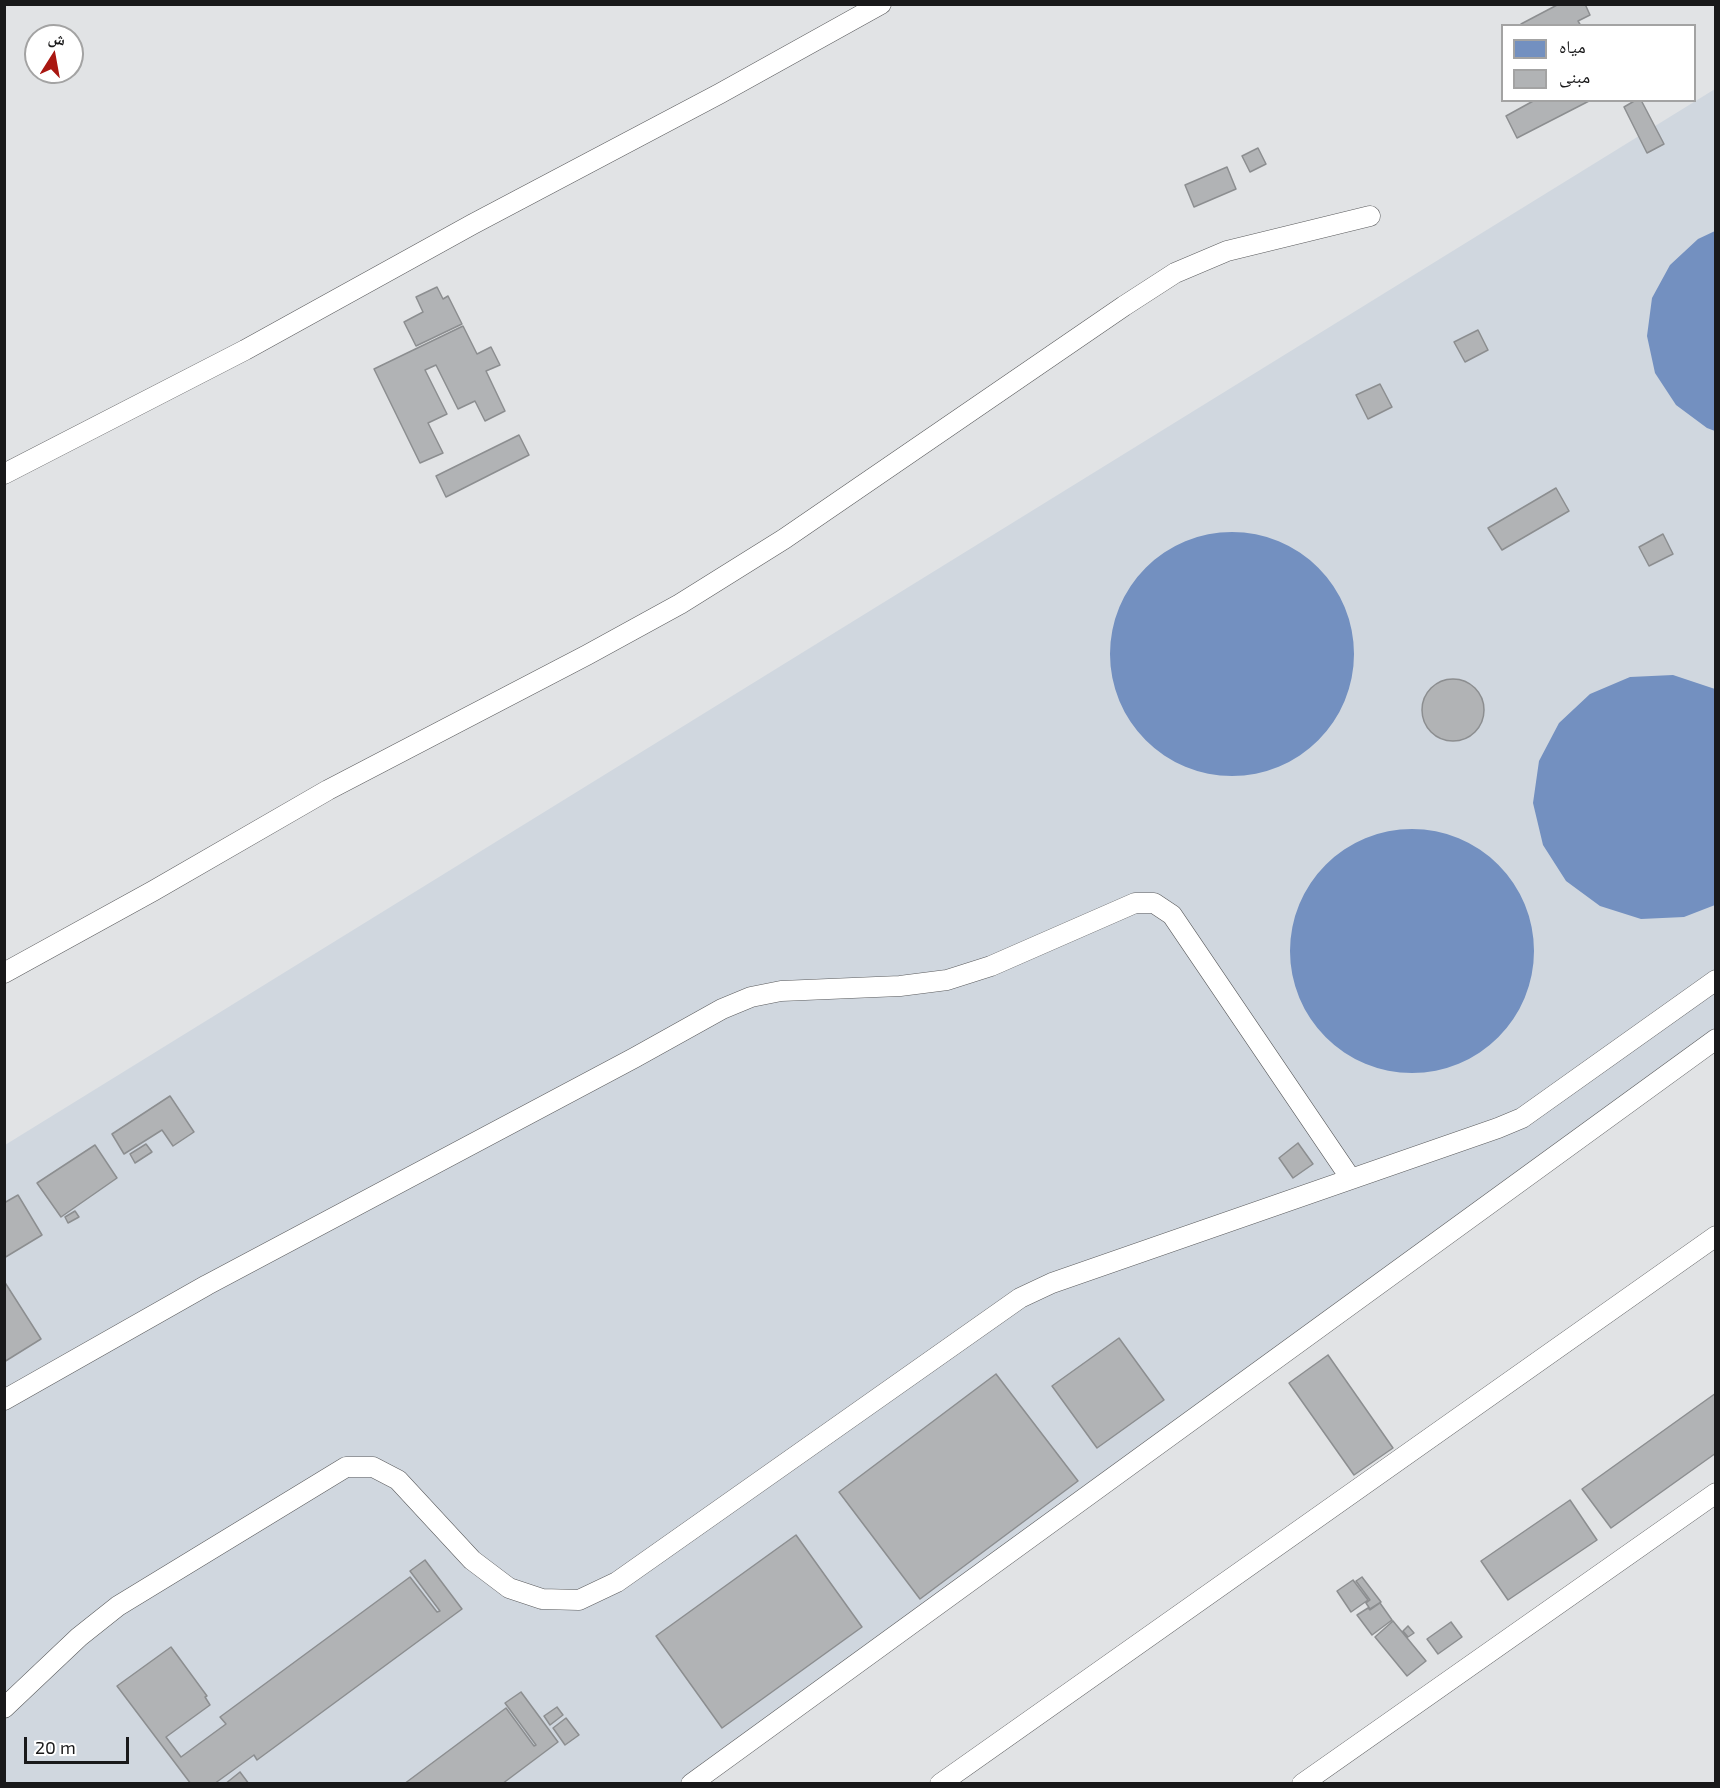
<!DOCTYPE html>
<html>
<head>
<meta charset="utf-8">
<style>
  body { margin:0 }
  #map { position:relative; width:1720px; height:1788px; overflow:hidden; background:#e1e3e5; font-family:"Exo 2","Noto Naskh Arabic",sans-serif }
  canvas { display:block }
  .frame { position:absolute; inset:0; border:6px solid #19191a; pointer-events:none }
  .legend { position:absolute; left:1501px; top:24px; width:195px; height:78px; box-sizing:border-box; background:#fff; border:2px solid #a3a3a3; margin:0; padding:8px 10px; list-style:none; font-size:18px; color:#19191a }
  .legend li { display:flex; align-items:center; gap:12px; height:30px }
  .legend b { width:30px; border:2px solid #a3a3a3 }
  .north { position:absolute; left:24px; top:24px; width:60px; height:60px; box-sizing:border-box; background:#fff; border:2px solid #a3a3a3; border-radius:50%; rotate:11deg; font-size:16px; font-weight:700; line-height:24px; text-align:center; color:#19191a }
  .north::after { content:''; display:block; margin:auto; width:21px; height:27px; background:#a91711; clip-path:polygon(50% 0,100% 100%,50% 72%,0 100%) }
  .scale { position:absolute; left:24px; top:1737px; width:105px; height:27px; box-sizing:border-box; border:3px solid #19191a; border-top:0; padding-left:8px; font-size:18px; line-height:21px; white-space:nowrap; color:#19191a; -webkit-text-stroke:4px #fff; paint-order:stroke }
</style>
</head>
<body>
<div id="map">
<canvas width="1720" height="1788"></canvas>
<div class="frame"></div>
<ul class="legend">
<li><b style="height:16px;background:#7390c0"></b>مياه</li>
<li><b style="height:16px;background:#b1b3b5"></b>مبنى</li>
</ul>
<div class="north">ش</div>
<div class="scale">20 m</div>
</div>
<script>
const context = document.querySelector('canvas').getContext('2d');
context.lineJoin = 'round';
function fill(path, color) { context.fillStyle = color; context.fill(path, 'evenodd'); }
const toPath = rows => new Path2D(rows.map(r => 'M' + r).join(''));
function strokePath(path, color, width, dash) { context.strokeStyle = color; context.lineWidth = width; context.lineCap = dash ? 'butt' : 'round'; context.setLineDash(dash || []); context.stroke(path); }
const built = toPath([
  [1715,89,1715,1036,679,1783,5,1784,5,1145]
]);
const water = toPath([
  [1715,231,1715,431,1707,428,1676,405,1655,373,1647,336,1652,298,1670,265,1698,239],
  '1110 654a122 122 0 1 1 244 0a122 122 0 1 1-244 0Z',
  [1673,675,1715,689,1715,905,1684,917,1641,919,1600,906,1566,881,1543,845,1533,803,1539,761,1559,723,1590,694,1630,677],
  '1290 951a122 122 0 1 1 244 0a122 122 0 1 1-244 0Z'
]);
const building = toPath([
  [1559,4,1585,4,1590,15,1578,21,1581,26,1522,26,1521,24,1559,4],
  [1591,100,1517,138,1506,116,1535,100,1591,100],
  [1636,100,1641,100,1664,144,1647,153,1624,107,1636,100],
  [1258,148,1266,164,1250,172,1242,156,1258,148],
  [1227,167,1236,189,1194,207,1185,185,1227,167],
  [437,287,443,299,448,296,462,324,416,346,404,322,423,312,416,297,437,287],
  [463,326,477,354,491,347,500,365,486,371,505,411,485,421,475,401,458,409,436,365,425,370,447,414,428,423,443,453,420,463,374,369,463,326],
  [1478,330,1488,350,1465,362,1454,342,1478,330],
  [1380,384,1392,407,1368,419,1356,395,1380,384],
  [519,435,529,455,446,497,436,476,519,435],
  [1556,488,1569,511,1502,550,1488,528,1556,488],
  [1663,534,1673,554,1649,566,1639,547,1663,534],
  '1422 710a31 31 0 1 1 62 0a31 31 0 1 1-62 0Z',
  [170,1096,194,1132,173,1146,162,1130,124,1154,112,1134,170,1096],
  [1298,1143,1313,1164,1293,1178,1279,1158,1298,1143],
  [146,1144,152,1152,135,1163,130,1154,146,1144],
  [95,1145,117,1178,61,1217,37,1183,95,1145],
  [18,1195,42,1235,4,1258,4,1203,18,1195],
  [75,1211,79,1217,68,1223,65,1217,75,1211],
  [4,1281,41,1339,4,1362,4,1281],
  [1119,1338,1164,1400,1097,1448,1052,1386,1119,1338],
  [1328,1355,1393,1448,1354,1475,1289,1383,1328,1355],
  [996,1374,1078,1481,920,1599,839,1492,996,1374],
  [1716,1393,1716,1453,1611,1528,1582,1489,1716,1393],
  [1570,1500,1597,1540,1508,1600,1481,1561,1570,1500],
  [796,1535,862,1627,722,1728,656,1636,796,1535],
  [425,1560,462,1609,257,1760,254,1755,214,1784,191,1784,117,1686,171,1647,207,1696,205,1697,210,1705,166,1737,181,1757,226,1724,220,1717,410,1577,437,1612,440,1611,410,1571,425,1560],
  [1362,1577,1381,1602,1370,1609,1366,1603,1370,1600,1356,1581,1362,1577],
  [1353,1580,1368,1600,1351,1612,1337,1591,1353,1580],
  [1380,1603,1392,1620,1372,1635,1357,1615,1368,1608,1370,1610,1380,1603],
  [1393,1621,1426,1661,1407,1676,1375,1637,1393,1621],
  [1451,1622,1462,1637,1438,1654,1427,1639,1451,1622],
  [1408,1626,1414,1633,1408,1637,1403,1631,1408,1626],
  [521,1692,558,1742,502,1784,404,1784,506,1708,534,1746,536,1745,505,1703,521,1692],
  [557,1707,563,1715,550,1725,544,1716,557,1707],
  [566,1718,579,1735,565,1745,553,1728,566,1718],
  [240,1772,249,1784,225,1784,240,1772]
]);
const service = toPath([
  [4,474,245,350,473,224,719,94,881,4],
  [4,973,153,891,328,790,587,655,680,604,784,539,1124,306,1175,273,1227,251,1370,216],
  [4,1400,207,1285,634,1058,722,1009,751,997,781,991,900,986,947,980,991,966,1135,903,1154,903,1172,915,1351,1179],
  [4,1708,79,1637,118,1606,346,1467,373,1467,398,1480,472,1560,509,1588,542,1599,579,1600,617,1582,1020,1298,1052,1283,1498,1128,1522,1118,1716,980],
  [691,1784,1716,1039],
  [940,1784,1716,1236],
  [1302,1784,1716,1493]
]);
fill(built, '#d0d7df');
fill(water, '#7390c0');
fill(building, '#b1b3b5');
strokePath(building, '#8c8e90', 1.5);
strokePath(service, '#5a5b5d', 21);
strokePath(service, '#fff', 20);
</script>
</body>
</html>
